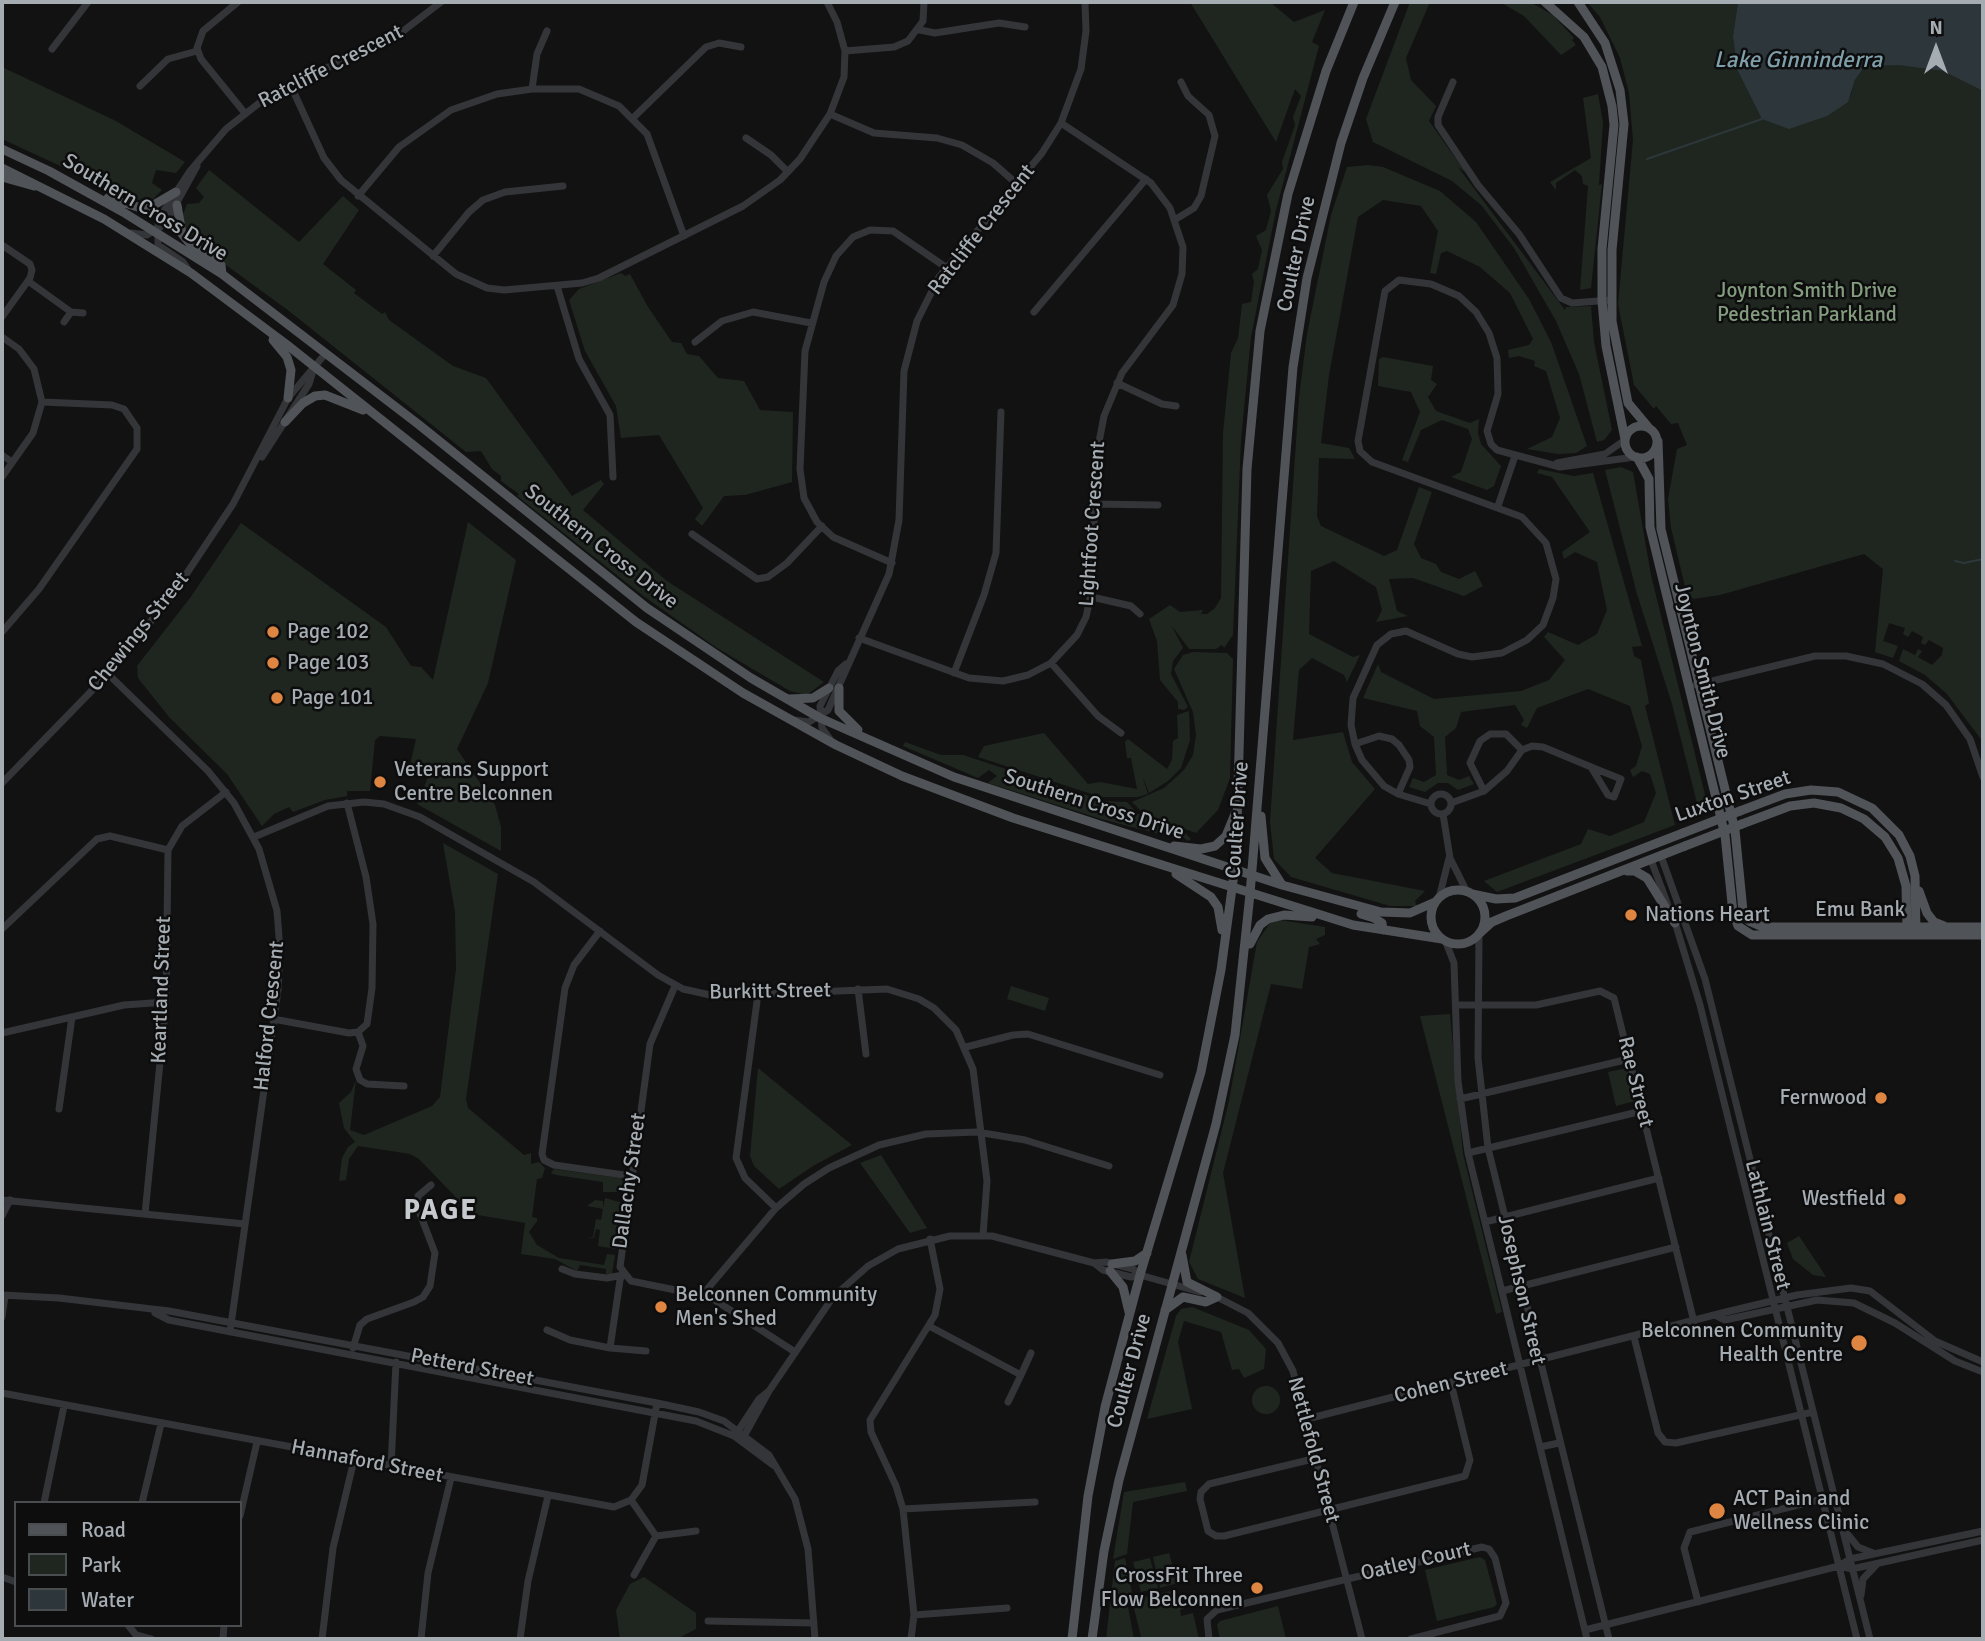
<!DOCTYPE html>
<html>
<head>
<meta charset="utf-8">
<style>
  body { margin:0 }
  #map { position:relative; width:1985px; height:1641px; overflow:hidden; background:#121213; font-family:Signika,sans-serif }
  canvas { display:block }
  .frame { position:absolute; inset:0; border:4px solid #a5acb2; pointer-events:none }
  .legend { position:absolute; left:14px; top:1501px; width:228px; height:126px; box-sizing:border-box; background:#0d0d0e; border:2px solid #4a4d50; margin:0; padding:9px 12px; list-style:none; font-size:21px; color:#a5acb2 }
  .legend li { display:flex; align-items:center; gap:14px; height:35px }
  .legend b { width:35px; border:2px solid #4a4d50 }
  .north { position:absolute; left:1901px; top:14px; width:70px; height:70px; -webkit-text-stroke:5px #0d0d0e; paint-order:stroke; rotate:0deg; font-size:19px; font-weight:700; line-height:28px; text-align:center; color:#a5acb2 }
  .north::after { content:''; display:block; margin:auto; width:24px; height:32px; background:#a5acb2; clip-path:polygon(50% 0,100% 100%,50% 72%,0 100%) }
</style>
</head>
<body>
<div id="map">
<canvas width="1985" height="1641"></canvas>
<div class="frame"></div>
<ul class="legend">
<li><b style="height:9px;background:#505357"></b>Road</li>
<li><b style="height:19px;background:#1f261f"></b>Park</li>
<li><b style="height:19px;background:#2d373b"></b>Water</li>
</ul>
<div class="north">N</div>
</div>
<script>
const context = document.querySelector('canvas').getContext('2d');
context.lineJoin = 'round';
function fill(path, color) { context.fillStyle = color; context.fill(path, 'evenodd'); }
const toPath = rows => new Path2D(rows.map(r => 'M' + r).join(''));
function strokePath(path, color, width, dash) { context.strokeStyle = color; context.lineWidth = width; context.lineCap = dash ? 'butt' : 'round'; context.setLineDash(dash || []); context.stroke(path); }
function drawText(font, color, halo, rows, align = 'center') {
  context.font = font + ' Signika,sans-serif'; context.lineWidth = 5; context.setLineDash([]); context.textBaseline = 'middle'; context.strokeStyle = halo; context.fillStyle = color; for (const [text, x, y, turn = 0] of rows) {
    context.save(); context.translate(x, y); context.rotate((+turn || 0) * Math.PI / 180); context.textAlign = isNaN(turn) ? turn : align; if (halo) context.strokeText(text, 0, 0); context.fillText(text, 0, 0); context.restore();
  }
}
const green = toPath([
  [1190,2,1270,2,1294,22,1325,10,1312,42,1319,46,1276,210,1251,337,1241,440,1233,635,1224,648,1222,645,1216,649,1189,649,1172,626,1183,648,1173,661,1171,674,1188,707,1184,710,1178,709,1178,702,1160,680,1157,641,1149,619,1170,605,1180,612,1203,610,1201,614,1207,614,1215,608,1221,598,1223,433,1231,353,1238,338,1242,304,1251,302,1254,282,1252,274,1258,269,1262,250,1256,236,1266,230,1271,211,1267,195,1283,169,1282,162,1295,125,1293,117,1301,96,1295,89,1276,142],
  [1410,2,1430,2,1406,58,1411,80,1436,106,1429,121,1466,173,1458,167,1565,310,1566,307,1591,306,1594,342,1612,430,1604,440,1597,442,1579,374,1556,321,1514,248,1481,205,1452,181,1373,142,1366,119],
  [1500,2,1530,2,1553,15,1574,38,1572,40,1576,45,1561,55,1524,16],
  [1587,2,1738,2,1733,36,1831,113,1850,97,1855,80,1865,66,1888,62,1943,71,1983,91,1983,742,1947,694,1925,675,1899,661,1903,649,1915,655,1918,649,1922,651,1918,657,1932,665,1942,655,1943,648,1929,640,1925,645,1921,643,1923,637,1912,631,1908,637,1903,634,1905,628,1889,623,1883,641,1898,646,1893,658,1875,652,1883,569,1864,554,1720,595,1694,599,1687,595,1671,528,1668,499,1677,449,1687,445,1678,423,1671,424,1656,406,1654,409,1634,385,1618,304,1633,140,1629,93,1620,58,1600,17],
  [2,67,116,121,185,162,176,173,156,170,152,183,162,190,153,199,134,200,2,139],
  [1598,94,1603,122,1599,185,1602,184,1591,288,1580,290,1588,186,1583,184,1582,176,1575,170,1556,183,1556,190,1550,182,1591,158,1583,98],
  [1368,165,1383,167,1440,191,1476,222,1529,299,1551,342,1587,446,1576,453,1558,454,1527,449,1552,437,1560,418,1546,371,1534,366,1535,361,1519,356,1509,358,1508,350,1529,345,1533,339,1510,293,1480,267,1447,251,1441,253,1436,274,1430,273,1438,231,1421,206,1383,200,1358,217,1329,375,1321,443,1349,448,1355,459,1319,458,1317,516,1321,526,1384,556,1397,550,1419,487,1432,492,1414,544,1421,558,1436,564,1441,572,1459,579,1475,571,1483,586,1464,596,1413,578,1389,579,1397,611,1408,616,1376,622,1382,610,1376,587,1334,561,1311,571,1309,634,1353,657,1360,655,1347,682,1344,675,1312,658,1299,670,1293,740,1343,732,1352,762,1375,789,1315,858,1332,873,1425,891,1415,901,1417,906,1390,906,1291,877,1274,859,1270,822,1299,398,1307,334,1331,215,1347,167],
  [209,170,299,242,343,196,359,210,323,264,356,290,354,293,382,314,385,312,389,320,453,366,486,378,572,496,601,480,604,484,583,510,667,581,824,682,807,695,790,691,717,648,642,595,517,496,519,494,501,481,501,476,492,469,481,451,466,452,289,311,189,238,182,217,187,204,199,203,204,197,196,188],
  [621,273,625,276,630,274,648,307,672,342,681,343,687,354,699,356,718,378,744,381,760,410,793,412,792,482,745,495,724,496,702,526,695,519,703,508,659,435,621,438,616,406,585,351,569,300,579,289],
  [1383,357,1433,366,1431,380,1437,384,1428,397,1436,411,1470,423,1479,419,1478,433,1481,444,1501,466,1494,486,1487,490,1451,477,1461,472,1472,439,1468,429,1442,420,1421,430,1408,462,1402,460,1420,412,1411,392,1378,386,1379,359],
  [1621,467,1633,472,1651,575,1709,811,1700,815,1672,704,1637,594,1605,470],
  [1539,469,1574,476,1593,473,1642,646,1632,647,1634,656,1641,660,1649,703,1645,706,1675,825,1497,892,1484,881,1581,844,1588,829,1610,836,1644,822,1656,793,1650,774,1642,771,1633,777,1630,770,1636,766,1642,746,1630,706,1588,689,1537,708,1527,728,1521,725,1524,720,1515,705,1461,712,1456,728,1445,737,1447,775,1459,780,1469,776,1474,784,1458,790,1448,783,1438,783,1425,792,1409,787,1413,778,1424,782,1436,775,1434,737,1420,726,1417,711,1363,698,1378,664,1381,672,1434,699,1521,691,1549,680,1565,660,1544,637,1548,632,1578,645,1597,634,1607,610,1597,562,1575,552,1564,559,1562,552,1590,532,1552,477,1537,473],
  [468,522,516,560,488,683,457,749,495,805,501,827,501,851,417,804,428,777,409,769,416,739,380,736,375,740,370,791,347,791,347,796,325,800,293,812,289,807,274,814,262,826,227,774,169,717,138,678,137,666,190,598,241,523,386,627,411,666,421,667,433,680],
  [1193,652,1227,653,1233,659,1230,778,1218,810,1196,833,1144,814,1132,802,1164,788,1184,770,1193,755,1196,735,1193,712,1174,669,1183,655],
  [1189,711,1190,740,1181,768,1168,781,1149,793,1142,775,1148,794,1138,797,1101,797,978,757,984,746,1044,733,1088,784,1100,782,1137,789,1131,758,1127,758,1125,742,1128,739,1167,769,1172,760,1173,741,1178,738,1177,715],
  [905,742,941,755,963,755,1104,801,1127,802,1138,814,1183,831,1191,839,1188,841,1179,834,1163,835,1101,819,988,783,997,776,989,770,978,778,903,746],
  [443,843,498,874,466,1099,468,1108,524,1155,531,1153,531,1164,539,1162,545,1168,542,1178,537,1179,532,1217,537,1218,537,1221,529,1232,537,1245,559,1258,604,1265,607,1254,615,1255,612,1274,606,1274,606,1269,580,1265,577,1271,555,1259,521,1254,525,1223,472,1214,419,1159,410,1154,358,1146,349,1159,346,1180,339,1181,342,1158,348,1147,355,1142,344,1128,339,1103,351,1092,356,1080,350,1130,364,1135,432,1106,440,1097,456,969,455,912],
  [1280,920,1325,927,1325,935,1316,939,1320,944,1309,947,1302,989,1271,984,1223,1173,1245,1298,1198,1279,1189,1262,1229,1101,1257,942,1270,923],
  [1011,986,1049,998,1045,1011,1007,999],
  [1450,1014,1463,1154,1502,1312,1496,1314,1420,1016],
  [758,1068,852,1145,813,1166,779,1189,754,1166,750,1156],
  [1627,1068,1635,1101,1616,1106,1608,1072],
  [881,1155,927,1228,910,1233,860,1163],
  [554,1169,620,1178,625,1183,625,1192,603,1192,603,1182,556,1175,551,1173],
  [605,1198,623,1203,616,1249,598,1246,600,1230,596,1229,594,1238,587,1237,593,1237,596,1219,601,1220,603,1209,587,1206,595,1200,603,1201,603,1208],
  [1799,1236,1823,1272,1826,1277,1813,1275,1793,1259,1787,1243],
  [1192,1307,1249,1330,1266,1349,1264,1369,1244,1378,1239,1369,1232,1370,1221,1332,1184,1321,1178,1342,1192,1409,1147,1419,1176,1316,1181,1309],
  '1252 1400a14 14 0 1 1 28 0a14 14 0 1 1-28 0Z',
  [1185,1482,1187,1491,1133,1502,1127,1554,1113,1559,1124,1492],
  [1169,1553,1177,1583,1160,1588,1153,1557],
  [1480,1557,1485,1560,1497,1604,1494,1607,1437,1621,1425,1570],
  [1125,1558,1133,1598,1127,1601,1134,1639,1106,1639,1115,1561],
  [1150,1558,1158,1588,1141,1592,1133,1562],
  [644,1577,696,1613,696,1629,677,1639,620,1639,616,1610,630,1584],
  [1175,1590,1177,1597,1182,1597,1184,1609,1180,1610,1181,1616,1193,1613,1199,1639,1136,1639,1141,1637,1132,1600],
  [1278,1606,1286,1639,1220,1639,1217,1625,1220,1621]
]);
const water = toPath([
  [1738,2,1983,2,1983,91,1943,71,1899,65,1865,66,1855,80,1848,102,1827,116,1789,129,1762,119,1738,71,1733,36]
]);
const stream = toPath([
  [1647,159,1762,119],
  [1955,561,1964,563,1983,559]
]);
const minor = toPath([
  [238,2,203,31,197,48,201,59,244,112],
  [920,30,935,33,999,23,1025,27],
  [52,49,88,2],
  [845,51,894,47,908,41,923,21,924,2],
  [1453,82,1438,117,1438,125,1478,185,1519,234,1561,298,1572,303,1611,300],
  [290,84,324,158,341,180,456,274,487,288,504,290,582,283,599,278,743,206,780,180,800,159,830,114,844,77,845,51,837,22,827,2],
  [140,86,168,59,197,51],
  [532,89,537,54,547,31],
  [830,114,874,133,937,138,962,145,993,163,1017,184],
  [634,117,706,47,719,43,741,47],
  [746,138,771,155,788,172],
  [358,196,399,147,451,110,497,94,532,89,579,89,619,106,647,134,684,236],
  [1176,219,1194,208,1201,196,1215,136,1209,115,1188,96,1181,82],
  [131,233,147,235,165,224,197,166],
  [2,245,30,264,32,270,30,278,2,317],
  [433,256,469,212,483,200,505,192,563,186],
  [190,272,183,262,158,245,158,220,190,171,226,129,272,93,398,35,441,2],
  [28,281,71,312],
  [557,286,579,359,610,415,613,477],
  [1034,312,1146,179],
  [64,322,71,312,83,313],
  [2,337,19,349,34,369,42,402,33,433,2,477],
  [695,342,722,321,753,312,811,323],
  [1117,383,1162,404,1176,406],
  [2,455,12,462],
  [262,457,309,384,314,368],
  [1557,463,1605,454,1625,440],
  [1094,504,1158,505],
  [1498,506,1515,456],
  [692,534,757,579,768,577,787,563,822,526],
  [892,563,833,537,817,522,804,498,800,469,805,351,824,282,836,256,853,237,870,230,893,231,947,268],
  [1092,597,1131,606,1140,614],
  [2,632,39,589,137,449,137,428,124,409,112,405,42,402],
  [859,638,969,678,1003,681,1028,675,1051,663,1077,635,1086,617,1093,585,1095,463,1104,416,1122,373,1173,305,1182,274,1183,247,1170,208,1151,183,1061,123],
  [1051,663,1098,716,1121,733],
  [954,673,984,595,996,553,1001,412],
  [108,674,208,771,234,803,259,849,277,911,280,950,278,990,230,1332],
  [1696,685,1815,656,1846,656,1883,664,1922,684,1946,705,1970,739,1983,777],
  [794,720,809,722,828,710,889,574,899,520,904,371,917,321,939,277,1042,153,1061,123,1081,69,1086,31,1085,2],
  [830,739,822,728,820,706,838,671,846,664],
  [1355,744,1379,736,1392,739,1399,745,1409,760,1410,767,1398,794],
  [2,783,108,674,173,594,233,504,288,398,326,353],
  [1484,791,1470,763,1480,741,1490,734,1506,734,1522,750],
  '1431 804a10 10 0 1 1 20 0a10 10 0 1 1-20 0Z',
  [1451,803,1484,791,1507,771,1522,750,1532,746,1543,747,1591,767,1621,779,1614,797,1608,795,1591,767],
  [1431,804,1398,794,1384,786,1362,760,1355,744,1351,725,1353,698,1377,645,1391,634,1406,631,1458,654,1472,657,1502,653,1527,640,1543,625,1553,598,1556,579,1546,543,1522,517,1372,462,1360,451,1358,441,1385,291,1399,280,1431,284,1459,296,1476,312,1489,333,1497,358,1498,394,1487,431,1491,444,1497,450,1560,467,1635,457],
  [1443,814,1450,858,1467,892],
  [254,837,328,806,364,802,384,804,420,817,534,882,658,975,683,989,715,996,887,989,919,999,934,1008,956,1030,973,1069,987,1181,983,1236],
  [1661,856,1705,979,1870,1639],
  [1651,860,1669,908],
  [1439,898,1449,858],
  [1674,919,1700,1005,1857,1639],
  [2,929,97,839,110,836,168,850],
  [600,931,574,965,565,988,542,1154,544,1160,554,1165,631,1176],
  [1479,934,1478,1058,1488,1148,1609,1639],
  [1445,940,1454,963,1458,1081,1468,1153,1587,1639],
  [675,986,650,1044,620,1267,631,1281,710,1297,795,1352],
  [858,989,866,1054],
  [758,994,736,1158,745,1178,776,1208],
  [1456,1005,1536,1005,1600,991,1614,998,1694,1322],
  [273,1019,349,1033,358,1032,367,1024,372,988,373,924,366,877,347,803],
  [358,1032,363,1046,356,1069,360,1080,367,1084,404,1086],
  [2,1033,124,1005,166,1002],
  [966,1047,1013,1035,1028,1034,1160,1075],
  [1460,1099,1629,1059],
  [59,1109,72,1017],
  [1468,1153,1642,1111],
  [2,1200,245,1224],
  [145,1214,166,1002,168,850,182,826,226,792],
  [2,1216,10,1200],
  [1485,1222,1659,1178],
  [1094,1263,1106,1262,1133,1269,1140,1275,1200,1292],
  [562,1269,575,1274,607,1278,623,1275],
  [1502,1291,1676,1247],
  [703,1294,776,1208,804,1184,829,1168,879,1145,926,1134,977,1132,1025,1140,1109,1166],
  [2,1295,59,1298,169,1311,657,1403,699,1412,724,1421,769,1455,795,1499,808,1549,815,1639],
  [1215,1296,1248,1313,1278,1343,1293,1371,1362,1639],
  [155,1313,169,1320,696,1421,734,1436,773,1465],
  [1717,1316,1725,1320,1817,1300,1854,1303,1895,1323,1955,1361,1983,1372],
  [2,1317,5,1296],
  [929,1326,1021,1375,1031,1353],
  [547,1330,570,1340,610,1348,620,1280,623,1274],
  [1634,1337,1658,1433,1665,1442,1676,1443,1813,1412],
  [353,1348,360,1325,367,1319,414,1302,423,1297,430,1286,435,1253,417,1206,418,1196,431,1185],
  [610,1348,646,1351],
  [2,1393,614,1507,631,1500,642,1485,657,1403],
  [1008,1402,1021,1375],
  [1307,1419,1726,1312,1797,1295,1851,1288,1870,1291,1935,1341,1983,1362],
  [738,1431,759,1399,769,1391],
  [743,1438,769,1391,833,1297,868,1266,898,1249,950,1236,992,1236,1094,1263,1103,1270,1131,1277,1140,1275],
  [1540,1447,1559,1443],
  [1317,1458,1209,1484,1201,1492,1200,1499,1208,1531,1216,1536,1224,1536,1465,1476,1470,1460,1451,1383],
  [391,1467,396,1362],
  [631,1500,656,1536,696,1531],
  [44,1503,64,1406],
  [142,1503,161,1424],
  [903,1509,1035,1502],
  [240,1516,257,1442],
  [1845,1531,1858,1547,1873,1553],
  [1839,1566,1852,1569,1983,1540],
  [634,1575,656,1536],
  [2,1577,16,1582],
  [1861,1595,1863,1579,1877,1564],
  [1698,1602,1684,1548,1690,1532,1834,1496],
  [914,1615,1007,1608],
  [708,1621,814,1623],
  [128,1625,136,1635,151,1639],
  [1585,1630,1839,1566,1850,1559,1983,1531],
  [223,1639,224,1625],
  [322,1639,333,1548,354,1460],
  [421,1639,428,1573,451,1478],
  [520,1639,528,1581,548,1496],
  [911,1639,914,1615,903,1509,896,1486,871,1432,870,1420,935,1315,940,1289,930,1239],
  [1209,1639,1207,1619,1217,1610,1482,1547,1489,1549,1495,1558,1506,1603,1500,1616,1411,1639]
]);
const major = toPath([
  [1545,2,1584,37,1602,67,1612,106,1614,125,1602,249,1602,301,1606,346,1625,439],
  [1578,2,1605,43,1620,90,1624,124,1612,250,1612,321,1628,403,1648,427],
  [2,149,49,171,123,212,222,274,418,424,647,608,751,678,820,718,954,777,1282,885,1381,912,1410,913,1435,902],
  [2,168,104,219,191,273,286,344,636,622,743,693,836,745,902,776,1013,818,1353,925,1442,939],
  [2,177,34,186],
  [108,198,141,208,152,206,176,192],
  [177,205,182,234,191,245,221,265,222,274],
  [273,340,287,357,291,370,288,398],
  [285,422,303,403,315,396,325,395,363,410],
  '1625 442a16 16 0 1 1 32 0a16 16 0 1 1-32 0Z',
  [1658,441,1661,529,1735,830,1743,911,1749,921,1763,927,1983,927],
  [1637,457,1649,479,1650,527,1725,835,1733,913,1738,926,1752,935,1983,935],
  [839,688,839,711,858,730],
  [789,699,813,698,829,688],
  [1740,811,1785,794,1811,790,1838,792,1872,808,1899,835,1910,856,1915,876,1916,932],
  [1261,816,1265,858,1282,885],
  [1742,824,1790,806,1814,803,1841,808,1864,819,1885,837,1898,858,1906,886,1907,930],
  [1174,846,1201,849,1215,846,1226,836,1235,814],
  [1627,871,1635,871,1647,878,1675,923],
  [1176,874,1211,897,1218,907,1222,930],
  '1431 917a27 27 0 1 1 54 0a27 27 0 1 1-54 0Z',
  [1919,891,1927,913,1934,922,1944,926],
  [1472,894,1496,899,1515,898,1683,833],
  [1361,914,1374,918,1382,923,1383,930],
  [1480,933,1492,922,1506,916,1685,846],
  [1250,944,1260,925,1268,919,1284,915,1312,917],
  [1182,1255,1187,1282,1217,1297],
  [1112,1264,1135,1261,1147,1253],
  [1110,1271,1123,1287,1129,1312],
  [1165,1310,1183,1297,1206,1302,1217,1297],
  [1072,1639,1088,1496,1105,1407,1140,1275,1201,1072,1221,970,1236,859,1247,469,1260,331,1288,194,1326,71,1354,2],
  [1092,1639,1104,1551,1119,1480,1216,1124,1235,1035,1250,894,1293,367,1307,278,1341,143,1363,78,1395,2]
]);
const majorBridge = toPath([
  [1683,833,1740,811],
  [1685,846,1742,824]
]);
const markers = [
  [273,632,7,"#dd8541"],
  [273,663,7,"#dd8541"],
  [277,698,7,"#dd8541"],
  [380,782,7,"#dd8541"],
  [1631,915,7,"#dd8541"],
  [1881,1098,7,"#dd8541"],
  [1900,1199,7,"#dd8541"],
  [661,1307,7,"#dd8541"],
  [1859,1343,9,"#dd8541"],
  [1717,1511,9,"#dd8541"],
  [1257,1588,7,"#dd8541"]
];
const streetNames = [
  ["Ratcliffe Crescent",331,67,-27],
  ["Southern Cross Drive",145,208,31],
  ["Ratcliffe Crescent",982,230,-52],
  ["Coulter Drive",1297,254,-78],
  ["Lightfoot Crescent",1093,524,-86],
  ["Southern Cross Drive",601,547,38],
  ["Chewings Street",139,632,-51],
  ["Joynton Smith Drive",1702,671,76],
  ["Luxton Street",1733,797,-19],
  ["Southern Cross Drive",1094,805,18],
  ["Coulter Drive",1238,820,-86],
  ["Emu Bank",1860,910],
  ["Keartland Street",162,990,-88],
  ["Burkitt Street",770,992,-1],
  ["Halford Crescent",270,1016,-84],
  ["Rae Street",1635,1082,76],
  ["Dallachy Street",630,1181,-82],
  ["Lathlain Street",1767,1225,76],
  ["Josephson Street",1521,1290,77],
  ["Petterd Street",472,1368,11],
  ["Coulter Drive",1130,1371,-75],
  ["Cohen Street",1451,1383,-14],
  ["Nettlefold Street",1313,1450,75],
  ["Hannaford Street",367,1462,11],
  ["Oatley Court",1416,1562,-13]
];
const parkNames = [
  ["Joynton Smith Drive",1807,291],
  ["Pedestrian Parkland",1807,315]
];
const poiNames = [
  ["Page 102",287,632],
  ["Page 103",287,663],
  ["Page 101",291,698],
  ["Veterans Support",394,770],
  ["Centre Belconnen",394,794],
  ["Nations Heart",1645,915],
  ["Fernwood",1867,1098,"right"],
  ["Westfield",1886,1199,"right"],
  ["Belconnen Community",675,1295],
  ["Men's Shed",675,1319],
  ["Belconnen Community",1843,1331,"right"],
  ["Health Centre",1843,1355,"right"],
  ["ACT Pain and",1733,1499],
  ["Wellness Clinic",1733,1523],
  ["CrossFit Three",1243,1576,"right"],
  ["Flow Belconnen",1243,1600,"right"]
];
const waterNames = [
  ["Lake Ginninderra",1798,61]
];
const districtNames = [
  ["PAGE",441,1212]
];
fill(green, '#1f261f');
fill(water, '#2d373b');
strokePath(stream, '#2d373b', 2);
strokePath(minor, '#343538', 7);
strokePath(major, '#505357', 9);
strokePath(majorBridge, '#505357', 9);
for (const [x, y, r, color] of markers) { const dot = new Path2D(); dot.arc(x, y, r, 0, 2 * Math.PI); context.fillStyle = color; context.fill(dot); strokePath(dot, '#0d0d0e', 2.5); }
drawText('21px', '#a5acb2', '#0d0d0e', streetNames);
drawText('21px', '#839c7e', '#0d0d0e', parkNames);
drawText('21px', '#a5acb2', '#0d0d0e', poiNames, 'left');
drawText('italic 23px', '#7fa0aa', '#0d0d0e', waterNames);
context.letterSpacing = '2px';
drawText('bold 28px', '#c6cacf', '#0d0d0e', districtNames);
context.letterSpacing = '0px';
</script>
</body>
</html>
